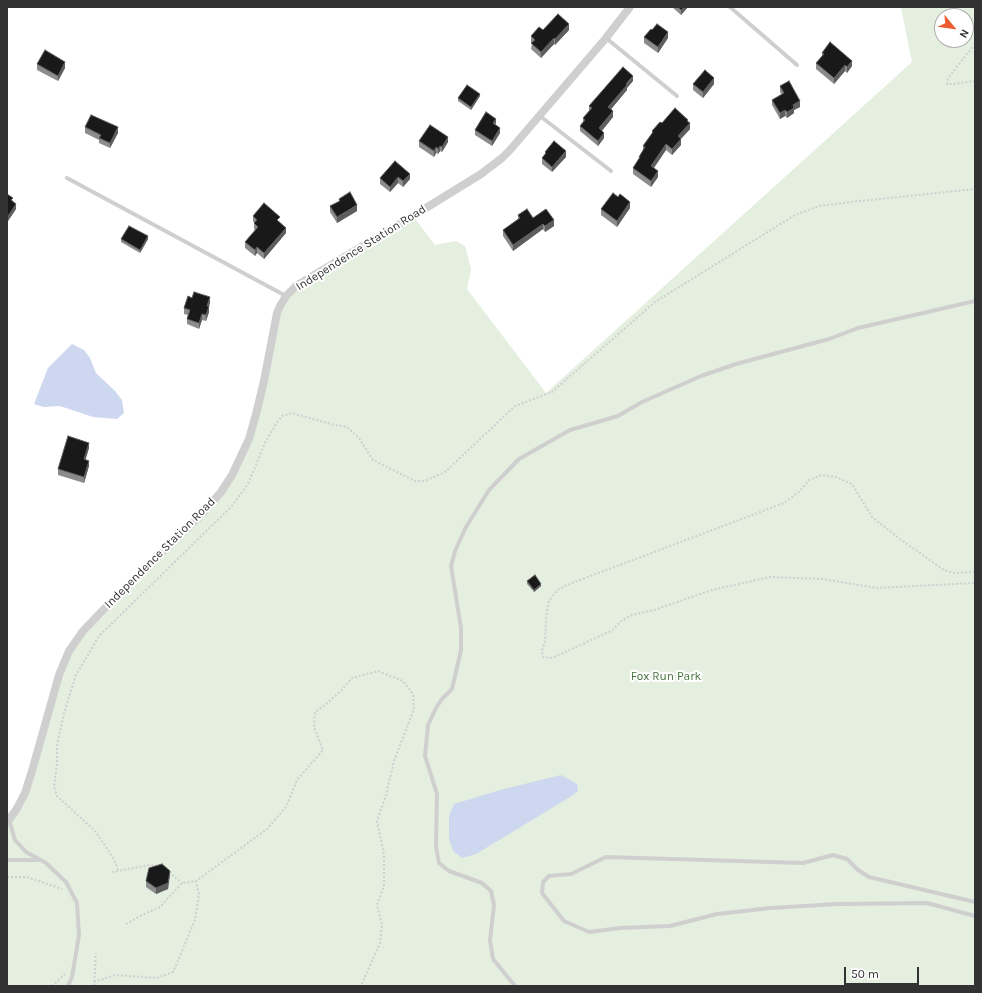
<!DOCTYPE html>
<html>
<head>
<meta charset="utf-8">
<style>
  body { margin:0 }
  #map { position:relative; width:982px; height:993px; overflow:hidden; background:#fff; font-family:Karla,sans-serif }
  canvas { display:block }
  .frame { position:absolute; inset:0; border:8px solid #323232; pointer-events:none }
  .north { position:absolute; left:934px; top:8px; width:40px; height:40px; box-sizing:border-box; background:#fff; border:1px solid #adadad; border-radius:50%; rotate:119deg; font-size:11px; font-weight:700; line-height:16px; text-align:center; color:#323232 }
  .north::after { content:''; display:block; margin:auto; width:14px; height:18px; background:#ec5c31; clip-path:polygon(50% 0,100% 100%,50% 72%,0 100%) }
  .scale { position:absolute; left:844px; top:967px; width:75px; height:18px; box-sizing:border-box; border:2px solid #323232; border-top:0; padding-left:5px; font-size:12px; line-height:14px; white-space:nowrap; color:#323232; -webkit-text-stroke:3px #fff; paint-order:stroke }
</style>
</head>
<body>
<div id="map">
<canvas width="982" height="993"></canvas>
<div class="frame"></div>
<div class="north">N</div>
<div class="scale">50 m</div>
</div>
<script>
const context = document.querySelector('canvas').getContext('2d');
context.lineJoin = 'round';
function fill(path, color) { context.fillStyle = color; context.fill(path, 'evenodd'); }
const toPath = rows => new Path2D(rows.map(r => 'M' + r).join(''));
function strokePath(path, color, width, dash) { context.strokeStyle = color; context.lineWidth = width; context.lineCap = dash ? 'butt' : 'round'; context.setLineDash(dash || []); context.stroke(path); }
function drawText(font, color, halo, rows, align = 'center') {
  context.font = font + ' Karla,sans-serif'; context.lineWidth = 4; context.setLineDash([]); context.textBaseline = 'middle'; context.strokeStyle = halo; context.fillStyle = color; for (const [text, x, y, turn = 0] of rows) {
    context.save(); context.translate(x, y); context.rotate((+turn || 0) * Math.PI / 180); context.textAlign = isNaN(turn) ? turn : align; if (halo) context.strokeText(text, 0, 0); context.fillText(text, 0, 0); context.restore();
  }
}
const green = toPath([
  [901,7,975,7,975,986,7,986,7,822,16,810,69,651,221,492,249,439,277,313,286,296,413,216,435,245,456,241,465,246,471,269,467,289,546,393,912,62],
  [942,16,966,16,966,40,942,40]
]);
const water = toPath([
  [72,344,84,350,90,358,96,373,115,391,122,400,124,413,117,419,93,417,60,406,44,407,34,404,48,368],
  [561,775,577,784,578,791,570,797,476,854,462,858,453,851,449,838,449,816,454,804,500,790]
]);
const path = toPath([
  [975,44,948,78,947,84,953,84,975,81],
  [975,572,954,573,944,570,900,539,872,517,852,484,836,477,822,475,809,480,799,492,784,503,572,583,557,590,549,601,546,618,545,641,542,651,543,657,552,658,613,630,621,621,632,615,654,610,712,590,770,577,822,579,877,588,974,583,975,584],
  [118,870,114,859,95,831,57,796,54,787,57,763,57,746,64,713,76,675,99,636,232,506,248,484,265,443,276,424,282,416,292,413,331,424,347,427,359,438,373,460,415,481,425,481,445,472,515,406,552,392,655,302,795,215,819,206,851,202,975,189],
  [112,872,150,865,156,866],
  [169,872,182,883],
  [7,877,27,877,62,889],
  [126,924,142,915,160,907,182,883,196,881,267,829,286,807,297,780,323,750,314,727,315,712,325,705,341,691,352,678,378,671,403,681,413,694,414,709,394,761,386,795,377,821,384,855,384,886,377,905,382,925,380,943,361,986],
  [94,982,115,975,157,978,173,972,195,920,199,894,196,882],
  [52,986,66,973],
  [94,986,96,953]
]);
const service = toPath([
  [730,7,797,65],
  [606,38,677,96],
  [540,116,611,171],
  [67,178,286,296],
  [9,820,15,840,26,852,46,863,66,882,77,903,79,935,72,977,68,986],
  [7,860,39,860],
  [975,902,869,877,858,870,847,859,833,855,803,863,606,857,571,874,549,876,543,882,542,893,564,921,589,932,620,928,670,926,717,914,770,908,839,904,927,903,975,916],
  [515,986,493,959,490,940,494,905,491,891,482,883,449,871,439,863,436,847,437,794,425,756,428,725,436,708,442,699,452,689,461,650,461,628,451,566,455,551,466,527,489,490,519,459,570,430,618,416,642,402,701,376,736,364,829,339,858,328,975,301]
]);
const minor = toPath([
  [7,822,16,810,25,793,32,771,59,675,69,651,83,631,106,607,203,513,221,492,232,475,249,439,256,414,264,381,277,313,280,306,286,296,296,286,413,216,481,174,502,158,510,150,606,38,630,7]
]);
const wall = toPath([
  [672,7,688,7,681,15],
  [543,30,569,30,555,45,554,44,541,58,531,49,532,43,531,42,531,36],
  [652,30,668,38,658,53,644,43,644,37],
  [822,53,852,66,847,73,845,71,834,84,816,69,816,63,822,56],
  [37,64,65,68,58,81,37,70],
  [633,81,627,88,627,90,611,109,613,117,602,131,604,138,598,146,580,131,580,126,583,122,583,118,589,111,589,106],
  [693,84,714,84,703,98,693,90],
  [780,86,800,107,794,110,794,113,787,118,785,116,780,119,772,105,772,100,782,95,780,92],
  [480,96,471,110,458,101,458,98],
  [688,122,690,129,681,139,681,145,672,155,666,150,654,168,658,177,651,187,633,174,633,168,639,159,639,157,643,150,643,146,652,134,652,131,662,123],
  [496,125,500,133,492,146,475,135,475,130],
  [85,127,118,133,110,148,99,143,99,140,85,133],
  [419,141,448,142,442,152,440,151,438,154,436,153,434,157,419,147],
  [545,152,566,157,552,172,542,164,542,158,545,155],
  [395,161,410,179,403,187,398,183,390,192,380,184,380,178],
  [7,194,13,201,16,209,8,221,7,221],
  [339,199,357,211,337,223,330,212,330,206,339,201],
  [630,208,617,227,601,215,601,209],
  [518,215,554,226,545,232,543,229,513,251,503,236,503,230,518,219],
  [253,216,280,222,286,233,264,259,257,253,255,256,245,248,245,242,255,230,254,229,254,223,253,221],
  [121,239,148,239,140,253,121,242],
  [210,303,209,306,209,312,206,321,202,320,199,329,187,324,187,319,188,315,184,314,184,308],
  [89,448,85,460,89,466,84,483,58,475,58,469],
  [527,581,541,586,534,592,527,584],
  [170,876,168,889,156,894,146,887,146,881]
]);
const shadedWall = toPath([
  [684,7,688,7,681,15,681,10],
  [569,24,569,30,555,45,555,39],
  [668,32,668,38,658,53,658,47],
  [554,38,554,44,541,58,541,52],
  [852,61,852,66,847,73,847,67],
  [65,62,65,68,58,81,58,76],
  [845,65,845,71,834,84,834,78],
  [633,76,633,81,627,88,627,90,608,113,608,107],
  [714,78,714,84,703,98,703,92],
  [480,94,480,96,471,110,471,107],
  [800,101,800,107,794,110,794,113,787,118,787,112,793,105],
  [785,110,785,116,780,119,780,113],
  [613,111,613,117,599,134,599,128],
  [496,119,496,124,493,123],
  [688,120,688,125,690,123,690,129,678,142,678,136],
  [118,127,118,133,110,148,110,143],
  [500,128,500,133,492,146,492,141],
  [604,133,604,138,598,146,598,141],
  [448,137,448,142,442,152,442,147],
  [681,139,681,145,672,155,672,149],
  [666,144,666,150,651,172,651,166],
  [440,146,440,151,438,154,438,149],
  [436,147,436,153,434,157,434,151],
  [566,151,566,157,552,172,552,167],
  [658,171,658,177,651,187,651,181],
  [410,174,410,179,403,187,403,181],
  [398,177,398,183,390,192,390,187],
  [630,202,630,208,617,227,617,221],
  [16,204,16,209,8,221,8,216],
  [357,205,357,211,337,223,337,217],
  [554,220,554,226,545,232,545,226],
  [543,224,543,229,513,251,513,245],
  [286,228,286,233,264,259,264,253],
  [148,236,148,239,140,253,140,250],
  [257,247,257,253,255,256,255,250],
  [210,297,210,303,207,311,207,306],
  [209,306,209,312,206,321,206,315],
  [202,314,202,320,199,329,199,323],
  [89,443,89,448,84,465,84,459],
  [89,461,89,466,84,483,84,477],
  [541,584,541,586,534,592,534,590],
  [8,616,8,621,7,624,7,618],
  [170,871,168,889,156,894,156,888]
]);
const building = toPath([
  [678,7,684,7,681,10,678,7],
  [558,14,569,24,555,39,554,38,541,52,531,43,535,40,531,36,539,27,543,30,558,14],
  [657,24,668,32,658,47,644,37,651,29,652,30,657,24],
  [830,42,852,61,847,67,845,65,834,78,816,63,824,54,822,53,830,42],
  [45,50,65,62,58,76,37,64,45,50],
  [623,67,633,76,626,84,627,85,608,107,613,111,599,128,604,133,598,141,580,126,585,120,583,118,592,108,589,106,623,67],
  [705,70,714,78,703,92,693,84,705,70],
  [789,81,800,101,793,105,794,108,787,112,785,110,780,113,772,100,784,93,780,86,789,81],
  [467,85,480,94,471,107,458,98,467,85],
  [675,108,688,120,687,121,690,123,678,136,681,139,672,149,666,144,651,166,658,171,651,181,633,168,640,157,639,157,645,147,643,146,653,132,652,131,660,122,662,123,675,108],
  [486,112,496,119,493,123,500,128,492,141,475,130,486,112],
  [91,115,118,127,110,143,99,138,101,135,85,127,91,115],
  [430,125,448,137,442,147,440,146,438,149,436,147,434,151,419,141,430,125],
  [554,141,566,151,552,167,542,158,546,153,545,152,554,141],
  [395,161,410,174,403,181,398,177,390,187,380,178,395,161],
  [350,192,357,205,337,217,330,206,340,201,339,199,350,192],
  [613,193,618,197,620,194,630,202,617,221,601,209,613,193],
  [7,194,13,198,11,200,16,204,8,216,7,215,7,194],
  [264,203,280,217,277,220,286,228,264,253,257,247,255,250,245,242,258,227,254,223,257,220,253,216,264,203],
  [527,209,533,218,546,209,554,220,545,226,543,224,513,245,503,230,520,218,518,215,527,209],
  [129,226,148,236,140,250,121,239,129,226],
  [194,292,210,297,207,306,209,306,206,315,202,314,199,323,187,319,190,310,184,308,188,296,192,298,194,292],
  [68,436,89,443,84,459,89,461,84,477,58,469,68,436],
  [535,575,541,584,534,590,527,581,535,575],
  [162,864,170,871,168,883,156,888,146,881,149,868,162,864]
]);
const streetNames = [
  ["Independence Station Road",361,248,-32],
  ["Independence Station Road",160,553,-45]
];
const parkNames = [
  ["Fox Run Park",666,677]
];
fill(green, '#e4efe0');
fill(water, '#cdd7ef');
strokePath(path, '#cfcfcf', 2, [2, 2]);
strokePath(service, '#cfcfcf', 4);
strokePath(minor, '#cfcfcf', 8);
fill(wall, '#8c8c8c');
fill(shadedWall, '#5e5e5e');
fill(building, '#191919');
strokePath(building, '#5e5e5e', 1);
drawText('12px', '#323232', '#fff', streetNames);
drawText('12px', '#45713d', '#fff', parkNames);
</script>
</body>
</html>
